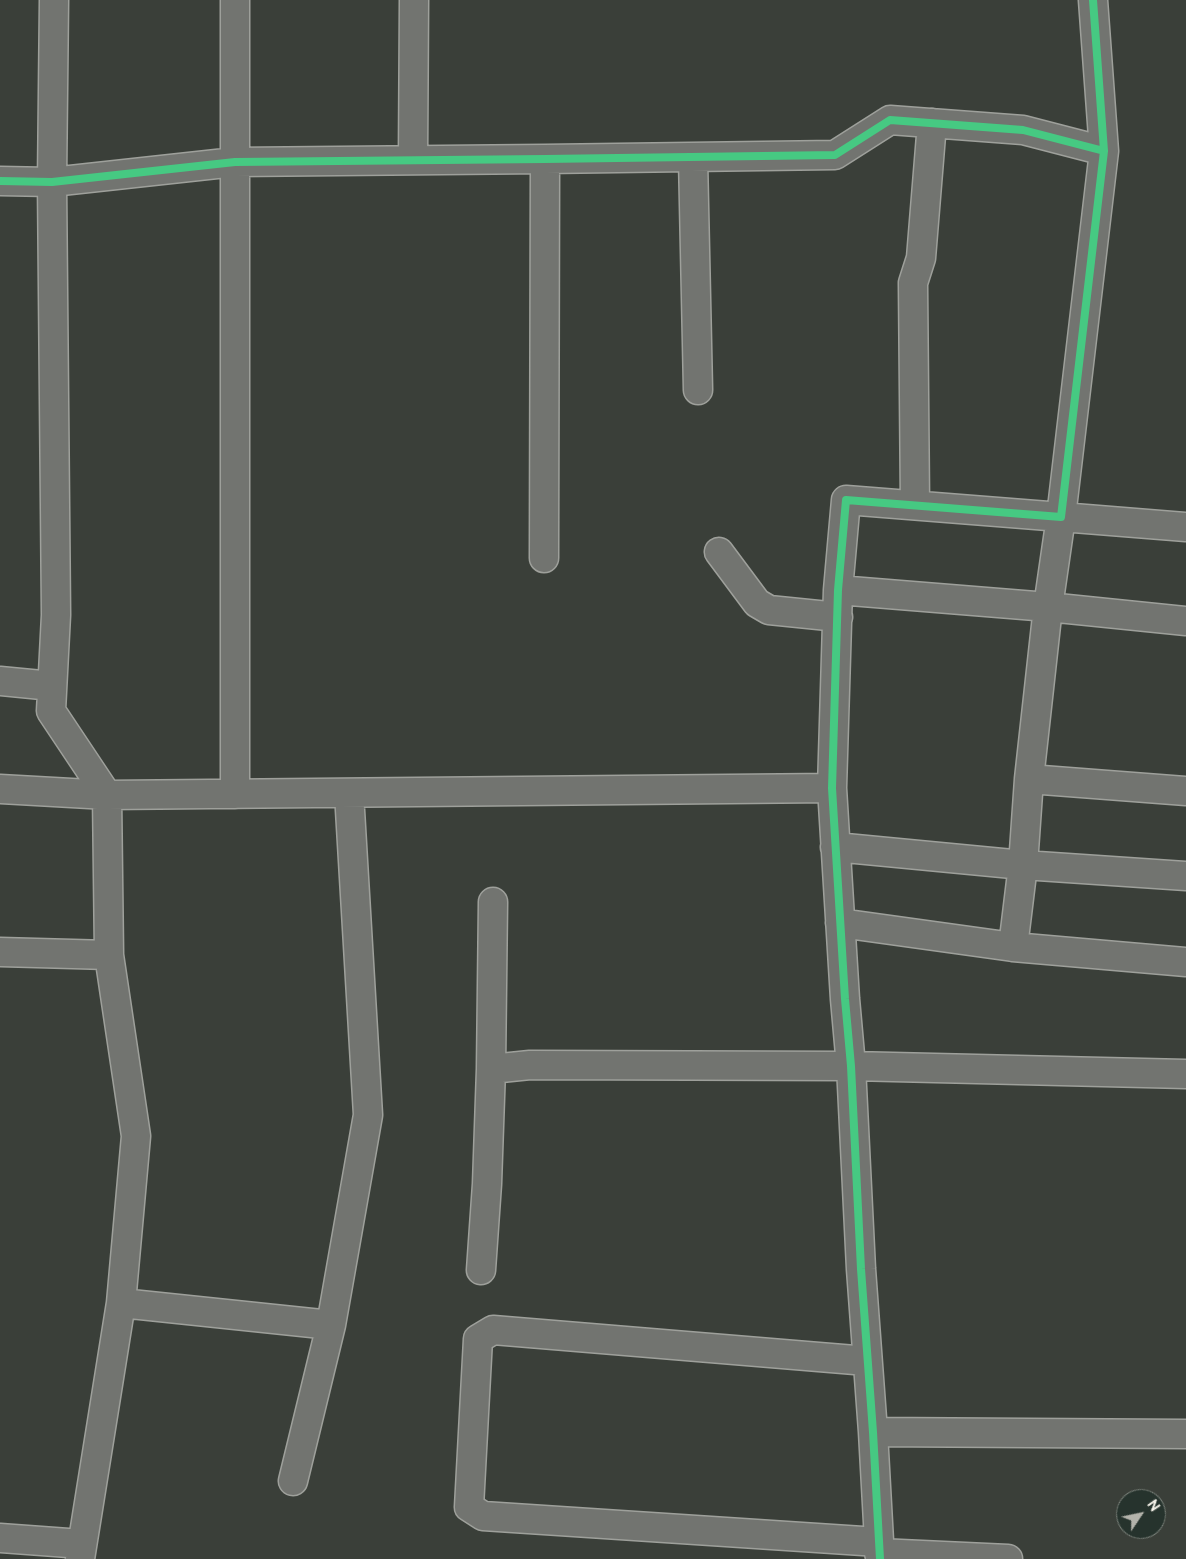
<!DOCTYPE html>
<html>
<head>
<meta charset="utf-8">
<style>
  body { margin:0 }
  #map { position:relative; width:1186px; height:1559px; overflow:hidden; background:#3a3f39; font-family:"Balsamiq Sans",sans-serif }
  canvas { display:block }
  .north { position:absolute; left:1116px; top:1489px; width:50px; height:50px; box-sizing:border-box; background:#26332d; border:1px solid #787f78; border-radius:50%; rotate:56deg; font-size:14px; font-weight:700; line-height:20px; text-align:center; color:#f4f1e8 }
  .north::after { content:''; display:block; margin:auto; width:18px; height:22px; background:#b3b3ab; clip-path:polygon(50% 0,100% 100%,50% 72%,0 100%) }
</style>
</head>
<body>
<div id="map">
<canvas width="1186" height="1559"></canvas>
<div class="north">N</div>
</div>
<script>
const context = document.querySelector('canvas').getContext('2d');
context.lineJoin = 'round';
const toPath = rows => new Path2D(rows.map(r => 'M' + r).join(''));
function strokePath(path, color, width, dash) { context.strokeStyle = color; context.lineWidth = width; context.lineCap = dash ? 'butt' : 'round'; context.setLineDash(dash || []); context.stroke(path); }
const minor = toPath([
  [693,158,698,390],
  [413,160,414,0],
  [0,181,52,182,235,162,545,159,835,155,890,120,1023,130,1104,151],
  [915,505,913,283,921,258,932,123],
  [719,552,757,603,769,610,838,617],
  [544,558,545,159],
  [838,590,1048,607,1186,621],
  [0,681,52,686],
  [1029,779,1186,791],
  [0,789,107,795,51,711,56,615,52,182,54,0],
  [235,794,235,0],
  [835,847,1023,865,1186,876],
  [840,923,1013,947,1186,962],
  [1013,947,1023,865,1029,779,1048,607,1061,517,1186,527],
  [0,952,109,955,107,795,832,788],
  [491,1069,530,1065,851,1066,1186,1074],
  [481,1270,487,1184,491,1069,493,902],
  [121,1303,331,1325],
  [867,1361,493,1330,478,1339,469,1507,483,1516,878,1542],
  [873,1432,1186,1434],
  [293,1481,331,1325,368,1115,349,793],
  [0,1538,82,1544],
  [879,1553,1008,1559],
  [80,1559,121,1303,136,1136,109,955],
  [880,1559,873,1432,861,1269,851,1066,845,999,832,788,838,590,846,500,1061,517,1104,151,1093,0]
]);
const cycleway = toPath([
  [0,181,52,182,235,162,545,159,835,155,890,120,1023,130,1104,151],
  [880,1559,873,1432,861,1269,851,1066,845,999,832,788,838,590,846,500,1061,517,1104,151,1093,0]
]);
strokePath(minor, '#9ea09b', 31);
strokePath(minor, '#727470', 28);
strokePath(cycleway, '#46c982', 8);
</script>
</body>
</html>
